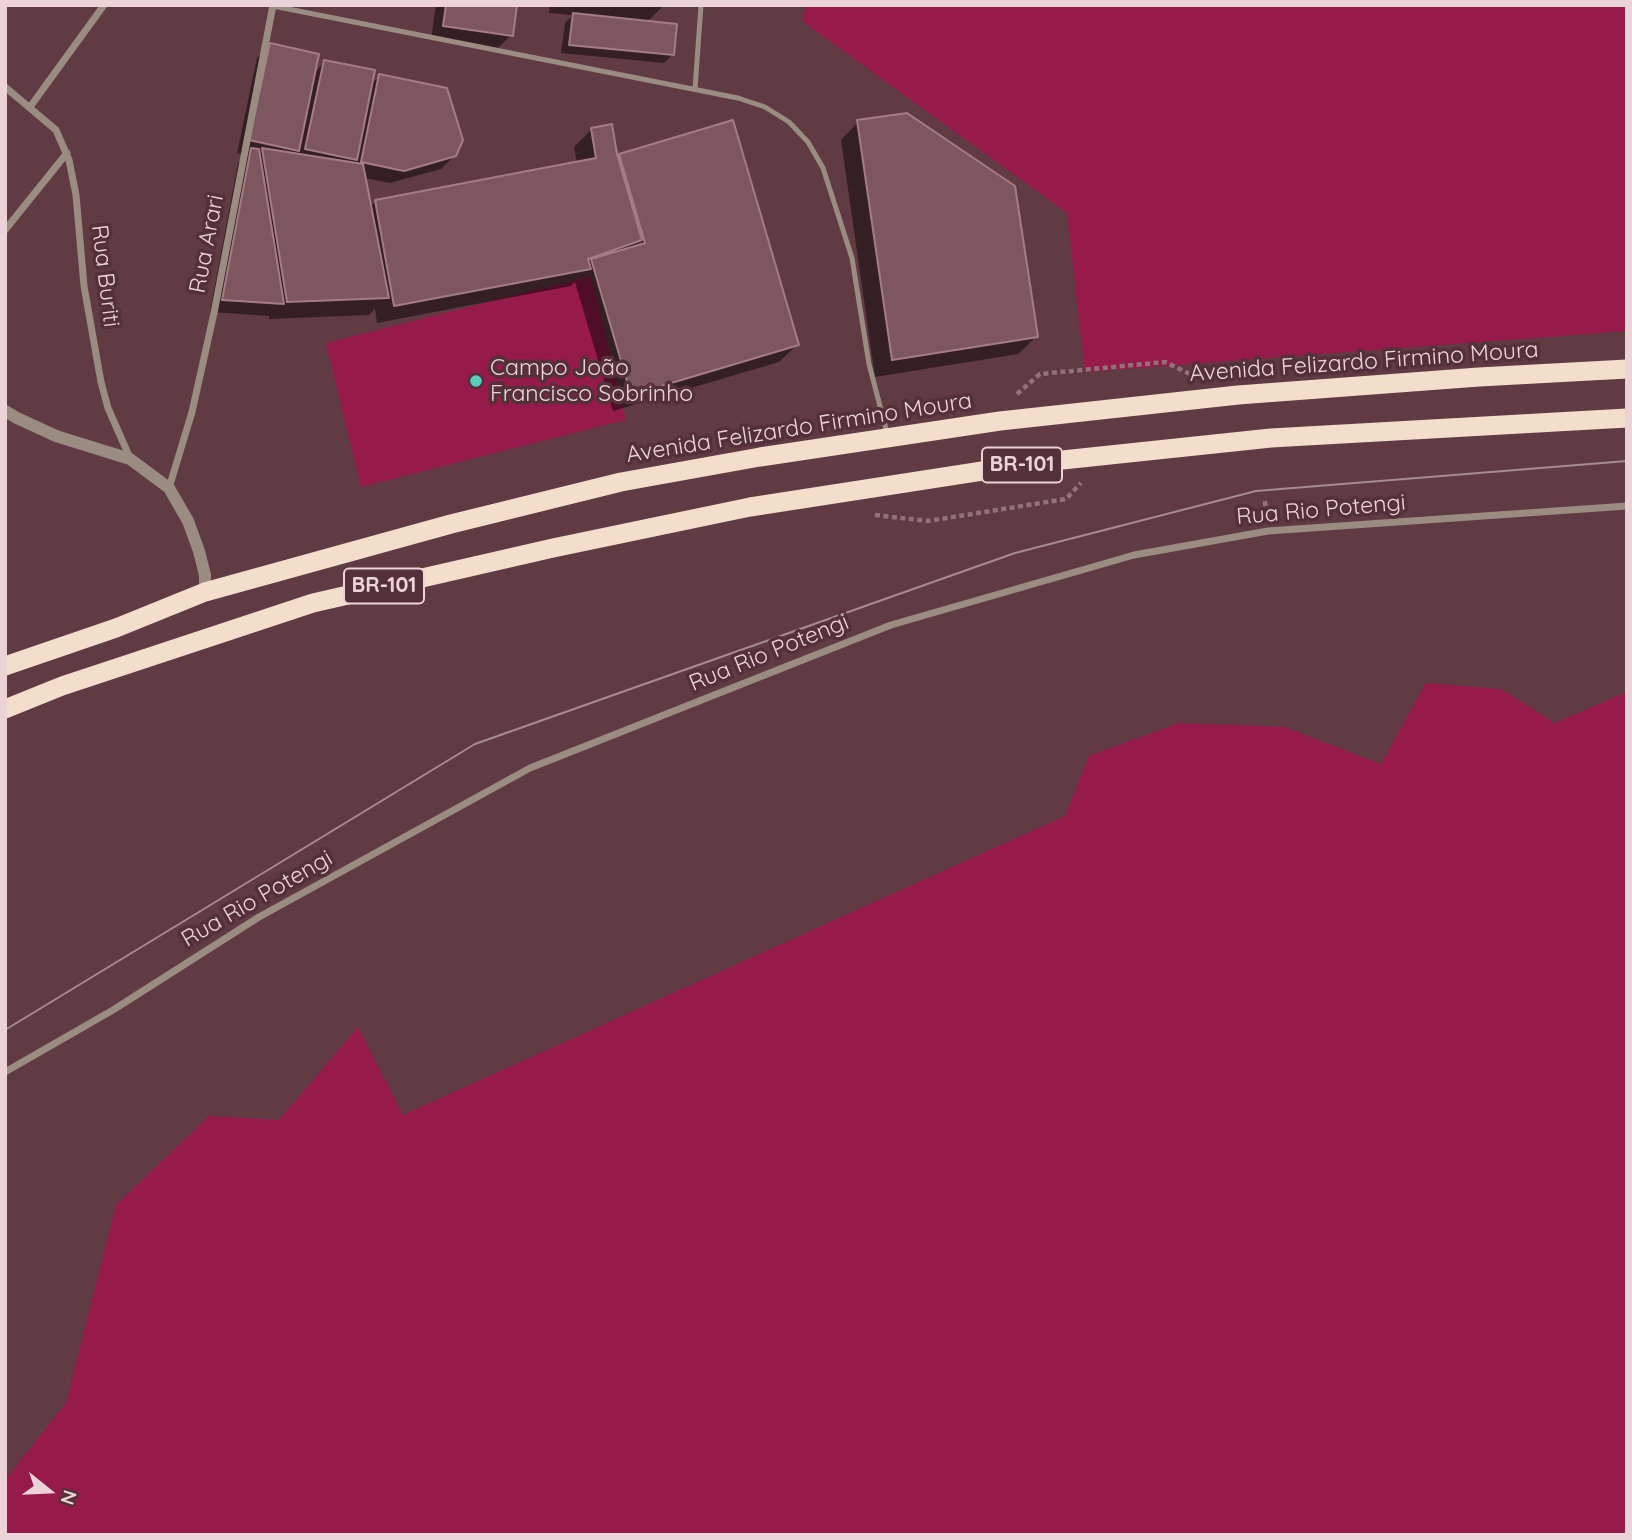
<!DOCTYPE html>
<html>
<head>
<meta charset="utf-8">
<style>
  body { margin:0 }
  #map { position:relative; width:1632px; height:1540px; overflow:hidden; background:#603b44; font-family:Quicksand,sans-serif }
  canvas { display:block }
  .frame { position:absolute; inset:0; border:7px solid #ebd3d8; pointer-events:none }
  .north { position:absolute; left:14px; top:1456px; width:70px; height:70px; -webkit-text-stroke:5px #54313a; paint-order:stroke; rotate:108deg; font-size:19px; font-weight:700; line-height:28px; text-align:center; color:#ebd3d8 }
  .north::after { content:''; display:block; margin:auto; width:24px; height:32px; background:#ebd3d8; clip-path:polygon(50% 0,100% 100%,50% 72%,0 100%) }
</style>
</head>
<body>
<div id="map">
<canvas width="1632" height="1540"></canvas>
<div class="frame"></div>
<div class="north">N</div>
</div>
<script>
const context = document.querySelector('canvas').getContext('2d');
context.lineJoin = 'round';
function fill(path, color) { context.fillStyle = color; context.fill(path, 'evenodd'); }
const toPath = rows => new Path2D(rows.map(r => 'M' + r).join(''));
function strokePath(path, color, width, dash) { context.strokeStyle = color; context.lineWidth = width; context.lineCap = dash ? 'butt' : 'round'; context.setLineDash(dash || []); context.stroke(path); }
function drawText(font, color, halo, rows, align = 'center') {
  context.font = font + ' Quicksand,sans-serif'; context.lineWidth = 7; context.setLineDash([]); context.textBaseline = 'middle'; context.strokeStyle = halo; context.fillStyle = color; for (const [text, x, y, turn = 0] of rows) {
    context.save(); context.translate(x, y); context.rotate((+turn || 0) * Math.PI / 180); context.textAlign = isNaN(turn) ? turn : align; if (halo) context.strokeText(text, 0, 0); context.fillText(text, 0, 0); context.restore();
  }
}
const green = toPath([
  [806,5,1627,5,1627,331,1085,372,1067,213,802,21],
  [591,276,626,420,361,487,326,343],
  [1426,683,1501,689,1555,723,1627,692,1627,1535,5,1535,5,1480,66,1403,116,1205,209,1116,279,1120,358,1027,403,1115,1065,816,1089,756,1179,723,1285,727,1381,764]
]);
const shadow = toPath([
  [436,5,515,5,511,35,498,48,431,39],
  [550,5,664,5,647,22,672,55,664,63,561,53,565,23,573,15,549,13],
  [270,45,314,73,325,62,370,85,380,76,455,155,441,169,390,183,364,178,370,207,376,201,577,163,574,147,592,129,617,159,620,155,797,345,779,362,613,411,575,282,571,286,377,323,375,309,369,315,269,319,269,316,210,312,238,163,246,155,237,153,257,58],
  [858,122,1036,337,1018,354,875,377,841,140]
]);
const building = toPath([
  [446,5,517,5,513,36,443,26,446,5],
  [573,13,677,24,674,55,569,45,573,13],
  [270,43,319,54,299,151,249,140,270,43],
  [324,60,375,70,357,160,305,149,324,60],
  [379,74,447,88,463,140,456,156,404,171,361,162,379,74],
  [907,113,1015,186,1038,337,892,360,857,120,907,113],
  [733,120,799,345,631,395,591,259,645,243,619,154,733,120],
  [612,124,617,154,642,240,588,259,591,269,394,306,375,200,596,158,591,128,612,124],
  [251,148,259,149,284,304,222,300,251,148],
  [262,148,363,164,389,298,287,302,262,148]
]);
const path = toPath([
  [1017,394,1040,374,1165,362,1190,374],
  [1265,501,1266,514],
  [875,515,928,521,1066,499,1081,483]
]);
const service = toPath([
  [273,6,738,98,765,107,789,122,808,142,823,168,852,258,869,364,887,433],
  [695,89,701,5]
]);
const minor = toPath([
  [5,87,56,130,69,160,76,195,84,286,101,382,108,408,130,458],
  [30,107,104,5],
  [5,230,67,153],
  [169,488,192,412,214,313,273,5],
  [5,1072,113,1010,259,917,530,768,891,625,1134,555,1268,531,1627,506]
]);
const tertiary = toPath([
  [5,411,17,418,56,436,130,459,169,488,188,521,199,551,205,575,205,592]
]);
const trunk = toPath([
  [5,666,116,628,205,592,451,524,621,482,760,457,1000,421,1238,395,1479,377,1627,369],
  [5,709,62,686,313,603,553,548,750,507,1034,463,1271,438,1627,418]
]);
const tram = toPath([
  [5,1030,475,744,1015,553,1256,491,1627,461]
]);
const markers = [
  [476,381,7,"#59cebf"]
];
const shields = [
  [1022,465,80],
  [384,586,80]
];
const shieldNames = [
  ["BR-101",1022,465],
  ["BR-101",384,586]
];
const streetNames = [
  ["Rua Arari",207,244,-79],
  ["Rua Buriti",105,276,83],
  ["Avenida Felizardo Firmino Moura",1364,362,-4],
  ["Avenida Felizardo Firmino Moura",799,428,-9],
  ["Rua Rio Potengi",1321,510,-5],
  ["Rua Rio Potengi",769,653,-22],
  ["Rua Rio Potengi",257,899,-30]
];
const poiNames = [
  ["Campo João",490,368],
  ["Francisco Sobrinho",490,394]
];
fill(green, '#961a4a');
fill(shadow, '#0007');
fill(building, '#7d565f');
strokePath(building, '#a57b84', 2);
strokePath(path, '#92727a', 4.5, [5, 3.5]);
strokePath(service, '#9a8c80', 5);
strokePath(minor, '#9a8c80', 7);
strokePath(tertiary, '#9a8c80', 12);
strokePath(trunk, '#f3decc', 19);
strokePath(tram, '#a88a91', 2);
for (const [x, y, r, color] of markers) { const dot = new Path2D(); dot.arc(x, y, r, 0, 2 * Math.PI); context.fillStyle = color; context.fill(dot); strokePath(dot, '#54313a', 2.5); }
for (const [x, y, w] of shields) { const box = new Path2D(); box.roundRect(x - w / 2, y - 17.5, w, 35, 5); context.fillStyle = '#54313a'; context.fill(box); strokePath(box, '#ebd3d8', 2); }
drawText('bold 21px', '#ebd3d8', null, shieldNames);
drawText('23px', '#ebd3d8', '#54313a', streetNames);
drawText('23px', '#ebd3d8', '#54313a', poiNames, 'left');
</script>
</body>
</html>
